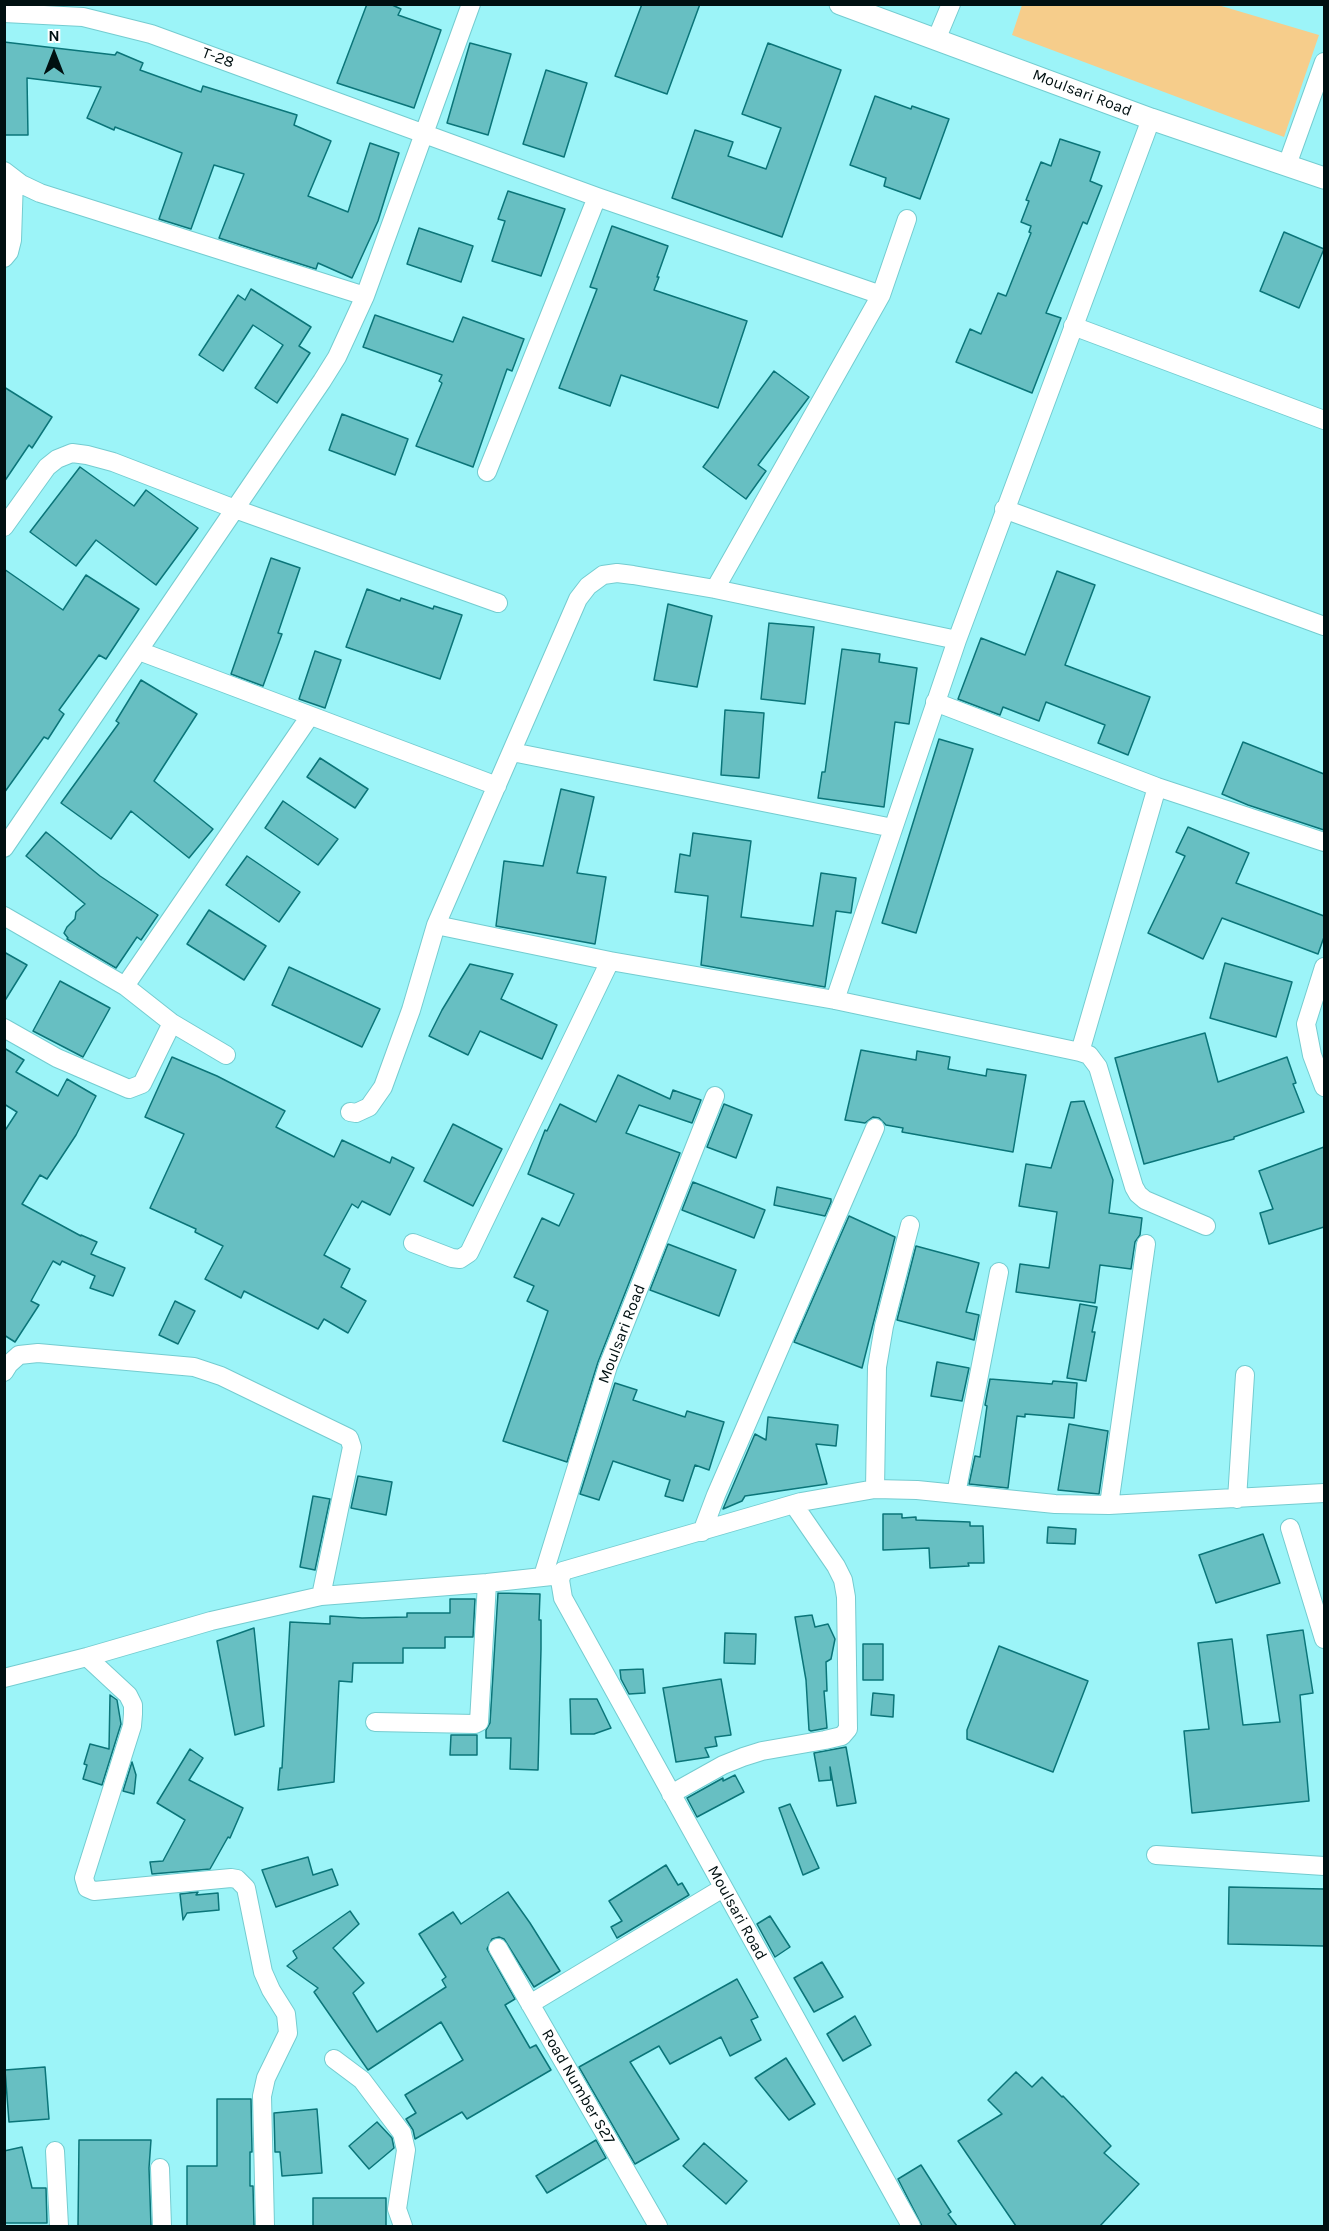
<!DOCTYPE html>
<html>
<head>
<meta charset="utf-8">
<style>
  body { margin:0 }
  #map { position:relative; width:1329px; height:2231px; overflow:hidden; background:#9cf4f8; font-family:Karla,sans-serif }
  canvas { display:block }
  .frame { position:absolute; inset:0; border:6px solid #001011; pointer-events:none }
  .north { position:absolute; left:24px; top:24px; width:60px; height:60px; -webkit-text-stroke:4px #fff; paint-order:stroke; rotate:0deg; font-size:16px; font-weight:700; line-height:24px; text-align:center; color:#001011 }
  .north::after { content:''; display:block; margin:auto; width:21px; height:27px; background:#001011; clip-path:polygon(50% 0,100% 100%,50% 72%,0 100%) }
</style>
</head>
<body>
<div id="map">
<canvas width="1329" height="2231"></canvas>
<div class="frame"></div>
<div class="north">N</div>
</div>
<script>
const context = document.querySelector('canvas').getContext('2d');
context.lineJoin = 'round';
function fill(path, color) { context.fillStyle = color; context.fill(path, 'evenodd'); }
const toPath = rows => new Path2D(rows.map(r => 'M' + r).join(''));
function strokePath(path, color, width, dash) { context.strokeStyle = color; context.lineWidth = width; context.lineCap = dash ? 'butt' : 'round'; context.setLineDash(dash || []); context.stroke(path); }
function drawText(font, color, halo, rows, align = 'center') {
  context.font = font + ' Karla,sans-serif'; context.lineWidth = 4.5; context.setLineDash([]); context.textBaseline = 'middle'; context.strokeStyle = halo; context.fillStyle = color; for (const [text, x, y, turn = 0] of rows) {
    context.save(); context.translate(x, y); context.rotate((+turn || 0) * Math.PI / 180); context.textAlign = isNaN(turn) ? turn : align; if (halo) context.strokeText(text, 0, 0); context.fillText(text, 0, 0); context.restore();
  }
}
const green = toPath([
  [1022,5,1218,5,1319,35,1284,137,1012,35]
]);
const building = toPath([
  [367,4,390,4,401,9,398,15,441,30,414,108,337,83,367,4],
  [642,4,700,4,667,94,615,76,642,4],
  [4,42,115,55,117,52,143,63,140,70,201,92,203,86,297,115,294,125,331,141,308,196,348,212,370,143,399,153,378,221,352,278,318,263,316,269,219,238,244,174,214,165,191,229,159,219,182,153,115,127,114,130,87,118,101,87,27,78,28,135,4,135,4,42],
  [470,43,511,54,488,135,447,123,470,43],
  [768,43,841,70,782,237,672,198,695,130,733,142,728,156,766,169,781,128,742,114,768,43],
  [546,70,587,83,564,157,523,144,546,70],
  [875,96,911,109,912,106,949,119,920,199,884,186,886,178,850,165,875,96],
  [1060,139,1100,152,1090,181,1102,186,1087,224,1083,222,1046,313,1061,318,1032,393,956,362,970,329,981,334,998,293,1006,296,1031,233,1029,232,1031,226,1021,222,1029,201,1026,200,1041,162,1051,166,1060,139],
  [508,191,565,209,541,276,492,261,505,221,498,219,508,191],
  [612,226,668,246,657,277,659,277,654,290,747,321,718,408,621,375,610,406,559,388,597,289,590,287,612,226],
  [419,228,473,246,461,282,407,264,419,228],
  [1284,232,1324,249,1299,308,1260,291,1284,232],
  [251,289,311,327,299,346,310,353,277,403,255,388,283,345,253,325,223,371,199,355,238,295,245,300,251,289],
  [375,315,453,342,463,317,524,339,512,371,507,369,473,467,416,446,442,383,439,381,442,375,363,347,375,315],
  [774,371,809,397,758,465,766,471,746,499,703,467,774,371],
  [4,387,52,417,32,448,29,445,4,482,4,387],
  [342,414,408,439,395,475,329,450,342,414],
  [80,467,134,506,146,490,198,528,156,585,96,540,76,566,30,532,80,467],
  [271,558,300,568,278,633,282,634,263,686,231,674,271,558],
  [4,569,63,610,86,575,139,609,106,659,99,655,59,710,64,714,48,739,44,737,4,793,4,569],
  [1057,571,1095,585,1065,665,1150,697,1128,755,1098,743,1105,725,1046,702,1039,721,1003,707,1000,715,958,699,981,638,1025,655,1057,571],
  [367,589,400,601,401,598,433,609,434,606,462,615,440,679,346,647,367,589],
  [668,604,712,616,697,687,654,680,668,604],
  [769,623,814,627,805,704,761,699,769,623],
  [842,649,880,654,879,662,917,668,909,724,895,722,884,807,818,798,822,772,825,772,842,649],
  [315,651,341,660,325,708,299,699,315,651],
  [141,680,197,714,154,781,213,829,189,858,131,811,111,839,61,803,119,723,116,721,141,680],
  [725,710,764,713,759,778,721,775,725,710],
  [939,739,973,749,916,933,882,923,939,739],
  [1243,742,1324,774,1324,830,1248,805,1222,794,1243,742],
  [320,758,368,789,355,808,307,777,320,758],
  [561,789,594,797,577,873,606,877,595,944,496,926,504,861,543,866,561,789],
  [283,801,338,839,318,865,265,828,283,801],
  [1188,827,1249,853,1236,883,1324,916,1324,937,1318,954,1222,918,1203,959,1148,933,1185,856,1176,852,1188,827],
  [46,832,100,876,158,915,141,940,137,937,116,968,67,939,68,938,64,933,67,927,75,919,76,912,85,904,26,856,46,832],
  [693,833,751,841,741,917,813,926,821,873,856,878,851,913,836,911,825,987,701,965,708,896,675,892,680,854,690,856,693,833],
  [247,856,300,892,279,922,226,885,247,856],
  [209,910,266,946,244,980,187,944,209,910],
  [4,952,27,965,4,1002,4,952],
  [1225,963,1292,982,1276,1037,1210,1018,1225,963],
  [470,964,513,974,501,999,557,1025,542,1059,480,1031,468,1055,429,1036,442,1010,470,964],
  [289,967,380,1009,362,1047,272,1005,289,967],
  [60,981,110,1008,83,1057,33,1031,60,981],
  [1205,1033,1218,1082,1287,1057,1296,1083,1293,1084,1304,1112,1234,1137,1234,1139,1144,1164,1115,1058,1205,1033],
  [4,1048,24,1060,16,1072,58,1096,67,1079,96,1096,76,1135,47,1179,40,1175,22,1204,81,1236,81,1235,97,1242,91,1254,125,1268,113,1296,90,1288,95,1276,62,1261,60,1265,53,1261,31,1301,39,1305,15,1342,4,1335,4,1132,17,1112,4,1104,4,1048],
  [861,1050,916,1060,917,1051,950,1057,948,1069,986,1076,987,1069,1026,1075,1013,1152,902,1132,903,1128,886,1125,879,1118,873,1117,865,1123,845,1120,861,1050],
  [172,1057,217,1076,285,1111,276,1127,334,1157,342,1140,390,1163,392,1157,414,1168,390,1215,362,1201,358,1208,352,1204,324,1255,350,1269,341,1287,366,1301,348,1333,324,1319,318,1329,244,1291,241,1298,205,1279,223,1246,195,1232,196,1229,150,1208,184,1134,145,1117,172,1057],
  [618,1075,670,1099,673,1090,701,1100,692,1123,639,1105,626,1133,680,1153,598,1362,567,1462,503,1441,548,1311,527,1301,534,1286,514,1277,542,1218,559,1226,574,1194,528,1174,545,1130,547,1131,560,1104,596,1122,618,1075],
  [1084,1101,1113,1180,1109,1213,1142,1218,1140,1235,1135,1242,1131,1269,1100,1265,1095,1303,1016,1292,1020,1264,1049,1268,1057,1212,1019,1206,1026,1164,1051,1168,1071,1102,1084,1101],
  [724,1104,752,1115,736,1158,707,1147,724,1104],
  [453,1124,502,1149,473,1206,424,1181,453,1124],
  [1324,1147,1324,1227,1269,1244,1260,1213,1273,1209,1259,1171,1324,1147],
  [693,1182,765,1210,754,1238,682,1210,693,1182],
  [777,1187,831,1199,831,1202,825,1216,774,1205,777,1187],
  [849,1216,895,1237,862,1368,794,1342,849,1216],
  [668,1244,736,1270,719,1316,650,1290,668,1244],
  [916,1246,979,1263,966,1312,979,1315,974,1340,897,1320,916,1246],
  [175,1301,195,1311,178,1344,159,1335,175,1301],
  [1080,1304,1097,1307,1092,1332,1095,1332,1086,1381,1067,1378,1080,1304],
  [937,1362,969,1368,962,1401,931,1396,937,1362],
  [990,1379,1052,1384,1053,1381,1077,1383,1074,1418,1025,1414,1025,1417,1017,1416,1008,1488,969,1484,975,1456,980,1457,987,1406,985,1405,990,1379],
  [615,1383,637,1390,633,1400,685,1417,687,1411,724,1422,709,1470,695,1465,683,1501,665,1496,670,1480,613,1461,599,1500,580,1494,615,1383],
  [768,1417,838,1425,836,1446,816,1444,827,1484,745,1496,742,1501,723,1509,755,1434,766,1440,768,1417],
  [1069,1424,1108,1431,1099,1494,1058,1490,1069,1424],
  [358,1476,392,1482,386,1515,351,1508,358,1476],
  [313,1496,330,1499,315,1570,300,1567,313,1496],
  [883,1514,902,1514,902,1518,916,1517,916,1520,970,1522,970,1526,983,1526,984,1563,968,1563,969,1566,930,1568,929,1548,883,1550,883,1514],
  [1048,1527,1076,1529,1075,1544,1047,1543,1048,1527],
  [1263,1534,1280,1583,1216,1603,1199,1555,1263,1534],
  [498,1593,540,1594,539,1620,541,1620,541,1649,538,1770,510,1769,511,1738,486,1738,486,1730,490,1723,498,1593],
  [450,1599,475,1599,473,1637,445,1637,445,1648,403,1648,403,1663,353,1663,352,1682,339,1681,334,1782,278,1790,280,1768,282,1768,290,1622,330,1624,330,1616,362,1618,407,1617,407,1613,450,1613,450,1599],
  [812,1615,815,1627,828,1624,835,1639,831,1659,826,1662,827,1691,824,1691,827,1728,811,1731,809,1730,806,1680,795,1617,812,1615],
  [254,1628,264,1726,235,1735,217,1641,254,1628],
  [1303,1630,1313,1693,1300,1695,1309,1801,1192,1813,1184,1731,1209,1729,1198,1643,1232,1639,1243,1725,1280,1722,1267,1635,1303,1630],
  [725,1633,756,1634,755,1664,724,1663,725,1633],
  [863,1644,883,1644,883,1680,863,1680,863,1644],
  [999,1646,1088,1681,1053,1772,967,1739,967,1730,999,1646],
  [643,1669,645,1693,629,1694,621,1679,620,1670,643,1669],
  [721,1679,731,1735,715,1737,717,1746,705,1748,709,1757,676,1762,663,1688,721,1679],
  [873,1693,894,1695,893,1717,871,1715,873,1693],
  [110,1695,117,1700,121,1724,102,1785,83,1779,87,1765,84,1764,90,1744,109,1749,110,1695],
  [570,1699,597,1699,611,1728,594,1734,571,1734,570,1699],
  [451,1735,477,1735,477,1755,450,1755,451,1735],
  [846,1747,856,1803,837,1806,830,1767,831,1780,819,1781,814,1753,846,1747],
  [190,1749,203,1758,189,1780,243,1808,230,1838,228,1837,210,1869,152,1874,150,1862,163,1861,185,1820,157,1803,190,1749],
  [132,1762,136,1775,134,1794,123,1791,132,1762],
  [735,1775,744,1792,697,1817,687,1798,723,1778,723,1781,735,1775],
  [790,1804,819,1868,803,1875,779,1808,790,1804],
  [308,1857,313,1875,332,1869,338,1885,276,1907,262,1870,308,1857],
  [666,1865,678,1885,682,1883,689,1895,617,1938,611,1927,622,1921,609,1901,666,1865],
  [1229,1887,1324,1889,1324,1946,1228,1944,1229,1887],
  [198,1892,196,1895,218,1893,219,1910,187,1913,183,1920,180,1894,198,1892],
  [508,1892,530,1923,560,1971,534,1987,504,1939,499,1937,492,1939,487,1949,515,1999,505,2005,530,2048,536,2045,551,2070,467,2119,462,2112,415,2139,413,2130,406,2119,416,2113,405,2095,463,2060,441,2022,368,2070,314,1992,318,1988,287,1966,297,1958,293,1951,350,1911,359,1924,333,1948,364,1983,353,1993,377,2032,446,1987,442,1980,446,1977,419,1934,453,1912,461,1924,508,1892],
  [770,1916,790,1947,775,1957,757,1924,770,1916],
  [822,1962,843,1997,814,2012,794,1978,822,1962],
  [737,1979,758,2017,751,2020,761,2040,730,2056,721,2037,670,2064,659,2046,630,2062,679,2139,635,2164,579,2067,737,1979],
  [855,2016,871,2045,843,2061,827,2034,855,2016],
  [786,2058,815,2104,789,2120,755,2078,786,2058],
  [45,2067,49,2119,9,2122,5,2070,45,2067],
  [1016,2072,1032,2087,1042,2077,1062,2097,1063,2096,1111,2146,1104,2153,1139,2184,1100,2226,1016,2226,958,2141,1002,2114,988,2100,1016,2072],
  [217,2099,251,2099,252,2152,250,2152,250,2186,253,2186,254,2226,187,2226,187,2166,217,2166,217,2099],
  [317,2109,322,2173,282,2176,280,2152,275,2152,274,2113,317,2109],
  [377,2122,392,2138,394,2148,369,2169,349,2146,377,2122],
  [79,2140,151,2140,149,2168,151,2226,78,2226,79,2140],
  [596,2140,606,2158,547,2193,536,2176,596,2140],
  [704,2143,747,2181,726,2204,683,2166,704,2143],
  [22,2147,32,2188,46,2188,47,2223,4,2223,4,2151,22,2147],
  [921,2165,951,2212,948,2214,957,2226,922,2226,898,2179,921,2165],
  [313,2198,386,2198,386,2226,313,2226,313,2198]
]);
const minor = toPath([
  [4,13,83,17,151,34,597,197,881,295],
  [936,40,951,4],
  [1287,165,1324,62],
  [4,171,21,184,40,193,365,296],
  [4,258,9,252,12,240,14,179],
  [1073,326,1324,420],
  [487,472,597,197],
  [1004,509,1324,626],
  [4,527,47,467,57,459,72,453,87,455,113,462,235,509,498,603],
  [715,589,881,295,907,219],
  [139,651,497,786],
  [935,702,1157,787,1324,842],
  [512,752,893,828],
  [4,848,322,381,337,357,365,296,471,4],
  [4,916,125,986,172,1023,226,1055],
  [436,925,610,961,835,1000,1080,1052,1089,1055,1098,1067,1134,1187,1138,1194,1145,1200,1206,1226],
  [1324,967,1306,1024,1312,1055,1324,1087],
  [125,986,310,716],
  [835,1000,957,640],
  [4,1028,57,1058,129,1089,142,1084,172,1023],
  [1080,1052,1157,787],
  [350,1112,356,1113,369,1107,383,1087,411,1010,436,925,578,599,588,586,603,575,617,573,633,575,715,589,957,640,1151,119],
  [413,1243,452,1258,460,1259,469,1253,610,961],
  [4,1372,9,1364,19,1355,38,1353,194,1367,221,1376,349,1438,352,1447,321,1596],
  [875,1489,877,1367,884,1326,910,1225],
  [956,1494,999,1272],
  [1237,1499,1245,1375],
  [1109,1505,1146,1244],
  [1290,1528,1324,1639],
  [702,1532,716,1495,875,1128],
  [543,1576,608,1366,715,1096],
  [87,1657,128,1695,133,1705,133,1714,132,1726,84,1878,87,1888,94,1891,231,1878,237,1879,246,1888,263,1972,271,1990,286,2014,288,2033,266,2078,262,2096,265,2226],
  [4,1678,87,1657,211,1621,321,1596,487,1583,561,1575],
  [375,1722,475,1724,479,1722,487,1583],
  [671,1794,723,1765,743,1757,762,1751,825,1740,842,1736,848,1729,846,1597,843,1580,836,1566,794,1505],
  [1156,1855,1324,1866],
  [498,1948,658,2226],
  [530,2004,723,1888],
  [334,2059,362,2080,402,2133,406,2150,397,2209,403,2226],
  [55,2151,59,2226],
  [160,2168,162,2226],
  [911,2226,563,1598,560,1580,563,1571,801,1502,875,1489,917,1490,1055,1504,1109,1505,1324,1493]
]);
const tertiary = toPath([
  [840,4,1151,119,1324,178]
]);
const streetNames = [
  ["T-28",218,58,20],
  ["Moulsari Road",1082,93,21],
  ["Moulsari Road",622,1334,-69],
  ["Moulsari Road",737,1913,61],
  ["Road Number S27",578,2087,60]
];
fill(green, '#f6cd8b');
fill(building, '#67bfc2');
strokePath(building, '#0b7579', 1.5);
strokePath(minor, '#74ccd0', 20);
strokePath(tertiary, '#74ccd0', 23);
strokePath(minor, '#fff', 18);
strokePath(tertiary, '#fff', 21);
drawText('16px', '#001011', '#fff', streetNames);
</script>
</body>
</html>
